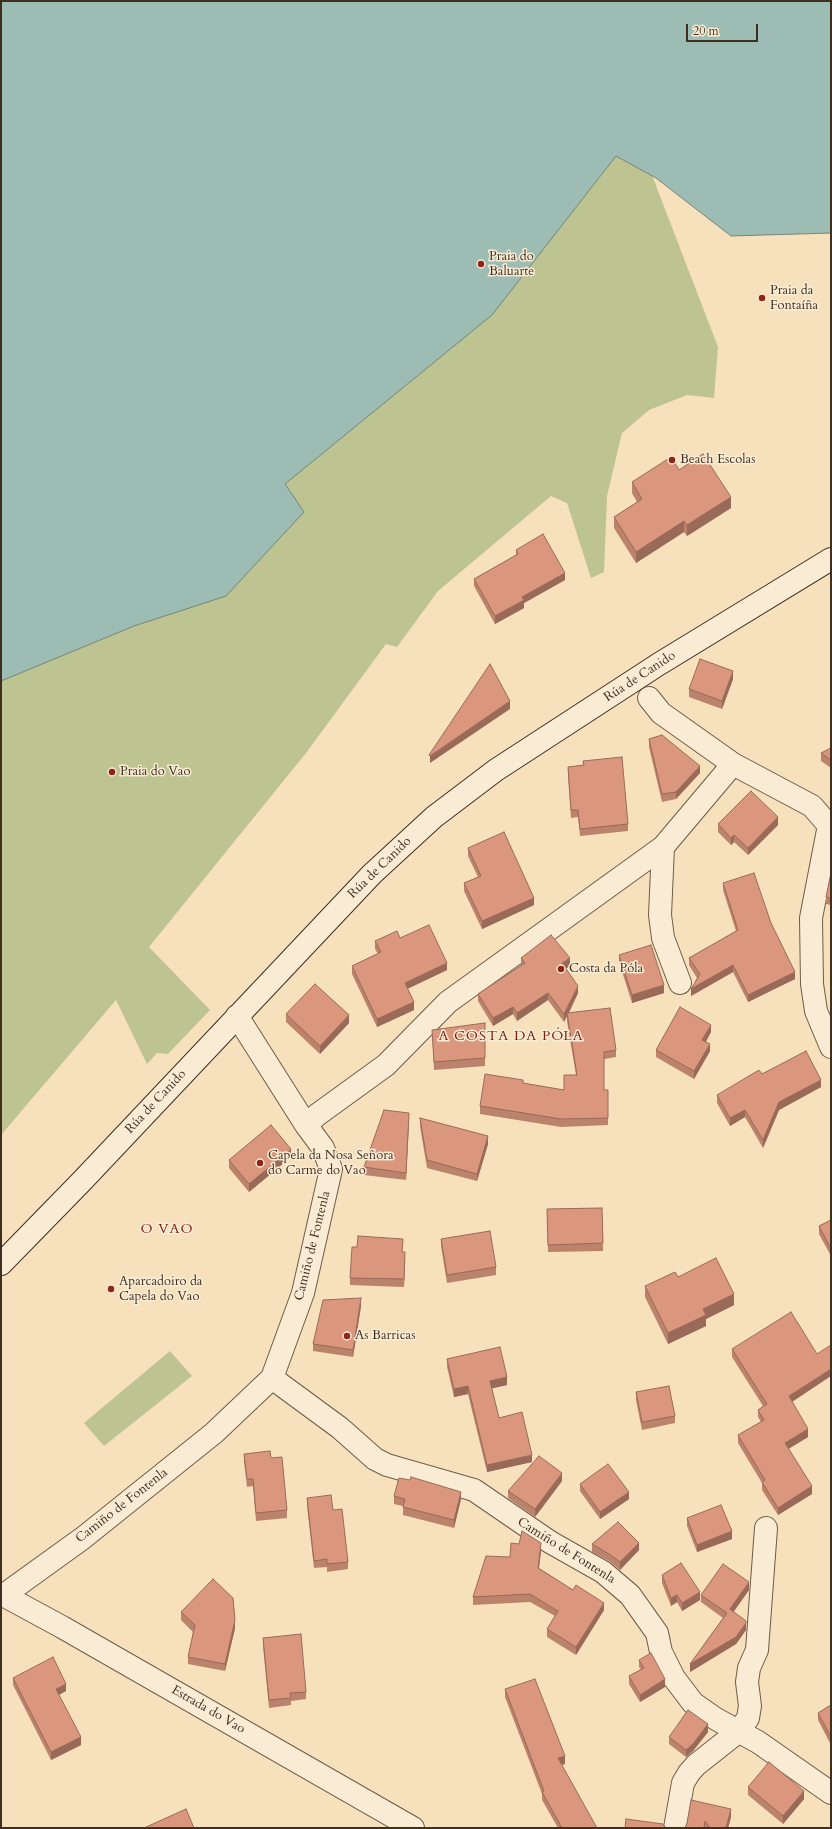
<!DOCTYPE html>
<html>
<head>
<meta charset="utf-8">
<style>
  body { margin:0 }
  #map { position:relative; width:832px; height:1829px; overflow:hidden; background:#f7e1bd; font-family:Cardo,serif }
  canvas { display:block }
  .frame { position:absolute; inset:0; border:2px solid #3f2f20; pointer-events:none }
  .scale { position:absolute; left:686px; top:24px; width:72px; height:18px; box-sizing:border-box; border:2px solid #3f2f20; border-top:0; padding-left:5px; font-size:12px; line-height:14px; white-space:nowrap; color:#3f2f20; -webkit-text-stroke:3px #faecd4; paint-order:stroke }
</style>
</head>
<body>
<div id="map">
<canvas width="832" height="1829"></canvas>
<div class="frame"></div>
<div class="scale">20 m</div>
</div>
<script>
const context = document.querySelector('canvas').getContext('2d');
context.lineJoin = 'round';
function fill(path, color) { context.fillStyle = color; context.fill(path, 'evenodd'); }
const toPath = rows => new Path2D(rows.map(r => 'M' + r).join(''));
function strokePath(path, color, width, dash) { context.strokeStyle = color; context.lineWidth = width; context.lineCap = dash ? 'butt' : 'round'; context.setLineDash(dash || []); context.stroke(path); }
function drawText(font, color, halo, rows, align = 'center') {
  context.font = font + ' Cardo,serif'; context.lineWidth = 3; context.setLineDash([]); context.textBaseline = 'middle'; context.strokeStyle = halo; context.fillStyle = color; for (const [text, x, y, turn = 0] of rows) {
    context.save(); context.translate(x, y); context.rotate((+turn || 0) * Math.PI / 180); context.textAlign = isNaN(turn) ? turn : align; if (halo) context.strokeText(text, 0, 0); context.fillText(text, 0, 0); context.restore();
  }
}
const green = toPath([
  [590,14,718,347,714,398,687,395,649,410,622,433,607,496,604,572,591,578,567,503,551,496,438,591,397,647,386,644,306,753,149,947,210,1010,168,1054,157,1053,147,1064,116,1000,1,1135,1,556],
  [170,1351,192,1376,104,1446,84,1423]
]);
const water = toPath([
  [1,1,831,1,831,233,731,236,656,178,616,156,492,315,285,484,304,512,226,596,134,626,1,681,1,1]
]);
const minor = toPath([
  [649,698,661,713,733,764],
  [829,825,811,918,812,984,816,1011,831,1047],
  [663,847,660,915,663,938,680,983],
  [306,1125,317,1115,386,1065,448,1002,663,847,733,764,812,806,831,828],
  [272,1378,340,1428,375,1459,387,1465,474,1490,550,1542,603,1572,630,1595,657,1633,661,1652,674,1678,693,1703,716,1719,758,1742,831,1793],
  [4,1595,83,1538,214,1433,272,1378,303,1293,331,1169,323,1148,306,1125,237,1016],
  [675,1828,683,1783,689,1773,696,1765,739,1731,748,1718,750,1706,747,1682,749,1668,757,1650,766,1528]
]);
const tertiary = toPath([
  [1,1594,62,1627,413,1828]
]);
const secondary = toPath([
  [1,1264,82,1181,372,874,434,817,496,770,659,664,831,559]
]);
const wall = toPath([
  [679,470,731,508,687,536,684,532,636,563,614,528,614,517,637,502,632,493,632,482],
  [516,550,565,580,524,603,524,608,495,624,474,586,474,579,516,555],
  [733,679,722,709,689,697,689,689],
  [649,739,700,773,676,799,662,802,649,747],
  [831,748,831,768,821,761,821,753],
  [583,761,628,824,628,831,580,836,578,817,571,818,568,775,568,767,583,765],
  [718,824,778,825,748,855,734,842,731,845,718,832],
  [468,848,534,905,482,929,464,891,464,883,478,877,468,856],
  [831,873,831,905,826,904,826,897],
  [723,883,771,923,795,979,748,1002,733,972,691,996,697,978,689,965,689,958,736,931,723,890],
  [400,938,447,970,407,989,414,1010,377,1027,352,974,352,966,378,954,375,949,375,941],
  [619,955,664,993,632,1003,619,962],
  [521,958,570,966,566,968,578,993,569,1013,616,1050,616,1057,604,1059,604,1090,608,1090,608,1125,561,1127,480,1114,480,1106,523,1083,564,1090,576,1075,567,1021,567,1016,564,1022,548,1000,517,1021,513,1014,493,1026,478,1001,478,994,521,965],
  [286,1014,349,1023,320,1054,286,1022],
  [432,1030,485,1058,485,1066,434,1070],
  [711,1032,706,1042,710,1051,694,1079,656,1057,656,1050],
  [762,1074,821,1087,779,1110,763,1148,745,1117,730,1126,717,1103,717,1095],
  [420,1118,488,1144,477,1181,427,1168,420,1126],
  [409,1120,406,1180,364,1175,364,1167],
  [291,1157,249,1192,229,1168,229,1160],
  [602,1208,603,1251,548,1252,547,1209],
  [831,1220,831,1256,819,1234,819,1226],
  [441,1239,496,1267,496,1275,447,1283,441,1246],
  [402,1252,405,1260,404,1287,350,1285,350,1278],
  [678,1277,734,1305,706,1319,706,1326,668,1344,645,1297,645,1286],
  [361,1306,353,1357,313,1351,313,1344],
  [732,1349,792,1402,808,1437,788,1449,812,1494,778,1515,762,1490,762,1483,738,1443,738,1435,761,1422,758,1417,758,1410,763,1406,732,1357],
  [447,1359,507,1385,492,1388,499,1418,532,1462,487,1472,468,1394,454,1397,447,1367],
  [636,1392,675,1416,675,1423,642,1430,636,1400],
  [244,1454,287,1510,287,1518,256,1521,253,1486,247,1487,244,1461],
  [562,1481,535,1517,508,1498,508,1491],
  [580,1484,629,1499,600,1519,580,1491],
  [394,1496,461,1499,454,1528,403,1515,403,1506,394,1504],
  [307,1498,333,1510,348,1562,348,1569,327,1572,327,1567,314,1568,307,1506],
  [687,1518,732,1539,697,1552,687,1526],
  [592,1544,639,1550,620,1570,609,1561,592,1552],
  [541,1551,539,1568,604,1610,576,1655,547,1637,547,1629,555,1616,530,1602,473,1605,473,1597,510,1557],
  [662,1575,700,1600,682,1611,677,1602,671,1606,662,1583],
  [749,1590,733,1612,746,1630,736,1644,690,1672,690,1664,723,1618,701,1602,701,1595],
  [181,1612,235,1628,225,1671,188,1664,188,1657,193,1632,181,1620],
  [263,1638,306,1692,306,1699,291,1701,291,1705,269,1708,263,1646],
  [639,1660,665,1687,640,1702,629,1684,629,1676,641,1669,639,1667],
  [13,1678,66,1691,59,1695,81,1745,51,1760,13,1685],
  [505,1689,565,1764,561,1765,597,1828,558,1828,542,1800,542,1794,505,1697],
  [831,1705,831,1745,818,1720,818,1713],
  [708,1732,693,1751,686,1757,669,1744,669,1737],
  [748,1787,804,1799,783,1824,748,1795],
  [731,1817,728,1828,685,1828,687,1823]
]);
const shadedWall = toPath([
  [731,497,731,508,687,536,687,525],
  [684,521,684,532,636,563,636,552],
  [565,573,565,580,524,603,524,608,495,624,495,616,522,597],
  [733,671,733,679,722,709,722,701],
  [510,701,510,709,430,763,430,756],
  [700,766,700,773,676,799,676,792],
  [778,817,778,825,748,855,748,848],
  [734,835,734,842,731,845,731,838],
  [534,898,534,905,482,929,482,921],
  [570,958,570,966,562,971,562,963],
  [447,963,447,970,405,990,405,983],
  [733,965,733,972,691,996,691,989],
  [795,972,795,979,748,1002,748,995],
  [664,985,664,993,632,1003,632,995],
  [578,986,578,993,564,1022,564,1014],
  [548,993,548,1000,517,1021,517,1013],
  [414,1002,414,1010,377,1027,377,1019],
  [513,1007,513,1014,493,1026,493,1018],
  [349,1015,349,1023,320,1054,320,1046],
  [711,1025,711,1032,702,1047,702,1040],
  [710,1044,710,1051,694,1079,694,1071],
  [821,1080,821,1087,779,1110,763,1148,763,1140,779,1102],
  [745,1110,745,1117,730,1126,730,1118],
  [409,1113,409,1120,406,1180,406,1173],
  [488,1136,488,1144,477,1181,477,1174],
  [291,1149,291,1157,249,1192,249,1184],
  [405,1252,405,1260,404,1287,404,1279],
  [734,1294,734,1305,706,1319,706,1326,668,1344,668,1333,703,1309],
  [361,1298,361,1306,353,1357,353,1350],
  [831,1369,831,1376,789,1404,789,1396],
  [507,1377,507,1385,490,1389,490,1381],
  [468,1386,468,1394,454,1397,454,1389],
  [808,1429,808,1437,785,1451,785,1443],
  [532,1455,532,1462,487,1472,487,1465],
  [562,1473,562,1481,535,1517,535,1509],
  [812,1486,812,1494,778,1515,778,1508],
  [461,1492,461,1499,454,1528,454,1520],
  [629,1492,629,1499,600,1519,600,1512],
  [732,1531,732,1539,697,1552,697,1545],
  [541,1543,541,1551,538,1575,538,1568],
  [639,1543,639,1550,620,1570,620,1562],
  [749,1582,749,1590,730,1617,730,1609],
  [700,1592,700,1600,682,1611,682,1603],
  [677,1595,677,1602,671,1606,671,1598],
  [604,1603,604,1610,576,1655,576,1647],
  [235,1620,235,1628,225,1671,225,1664],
  [746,1621,746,1630,736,1644,690,1672,690,1664],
  [665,1679,665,1687,640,1702,640,1695],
  [66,1684,66,1691,56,1696,56,1689],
  [708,1724,708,1732,693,1751,686,1757,686,1750],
  [81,1737,81,1745,51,1760,51,1752],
  [565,1756,565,1764,558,1766,558,1758],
  [804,1791,804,1799,783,1824,783,1816],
  [731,1809,731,1817,728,1828,726,1828]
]);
const building = toPath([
  [703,454,731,497,687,525,684,521,636,552,614,517,642,499,632,482,671,457,679,470,703,454],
  [543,534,565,573,522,597,524,600,495,616,474,579,518,554,516,550,543,534],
  [700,659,733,671,722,701,689,689,700,659],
  [490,664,510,701,430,756,429,755,490,664],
  [662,735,700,766,676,792,662,794,649,739,662,735],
  [831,748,831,760,821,753,831,748],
  [622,757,628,824,580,829,578,810,571,810,568,767,584,765,583,761,622,757],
  [751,791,778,817,748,848,734,835,731,838,718,824,751,791],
  [504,832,534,898,482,921,464,883,481,876,468,848,504,832],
  [754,873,771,923,795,972,748,995,733,965,691,989,700,974,689,958,738,930,723,883,754,873],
  [831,873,831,898,826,897,831,873],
  [429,925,447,963,405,983,414,1002,377,1019,352,966,381,952,375,941,397,931,400,938,429,925],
  [551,935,570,958,562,963,578,986,564,1014,548,993,517,1013,513,1007,493,1018,478,994,525,963,521,958,551,935],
  [651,945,664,985,632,995,619,955,651,945],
  [315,984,349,1015,320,1046,286,1014,315,984],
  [680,1007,711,1025,702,1040,710,1044,694,1071,656,1050,680,1007],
  [610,1008,616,1050,604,1052,604,1090,608,1090,608,1118,561,1119,480,1106,485,1074,523,1080,523,1083,564,1090,564,1075,577,1075,567,1013,610,1008],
  [485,1023,485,1058,434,1062,432,1030,485,1023],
  [806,1051,821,1080,779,1102,763,1140,745,1110,730,1118,717,1095,759,1070,762,1074,806,1051],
  [384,1110,409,1113,406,1173,364,1167,384,1110],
  [420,1118,488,1136,477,1174,427,1160,420,1118],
  [271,1125,291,1149,249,1184,229,1160,271,1125],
  [602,1208,603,1243,548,1245,547,1209,602,1208],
  [831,1220,831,1249,819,1226,831,1220],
  [490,1231,496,1267,447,1275,441,1239,490,1231],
  [358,1236,403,1239,402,1252,405,1252,404,1279,350,1278,352,1247,357,1247,358,1236],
  [716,1258,734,1294,703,1309,706,1315,668,1333,645,1286,675,1272,678,1277,716,1258],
  [361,1298,353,1350,313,1344,323,1300,361,1298],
  [791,1312,817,1354,831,1345,831,1369,789,1396,808,1429,785,1443,812,1486,778,1508,762,1482,765,1480,738,1435,764,1420,758,1410,767,1404,732,1349,791,1312],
  [500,1347,507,1377,490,1381,499,1418,522,1412,532,1455,487,1465,468,1386,454,1389,447,1359,500,1347],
  [669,1386,675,1416,642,1422,636,1392,669,1386],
  [270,1451,271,1458,282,1457,287,1510,256,1513,253,1479,247,1479,244,1454,270,1451],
  [539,1456,562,1473,535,1509,508,1491,539,1456],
  [608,1464,629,1492,600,1512,580,1484,608,1464],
  [411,1477,461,1492,454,1520,403,1507,405,1499,394,1496,399,1478,410,1480,411,1477],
  [331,1495,333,1510,342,1509,348,1562,327,1564,327,1559,314,1561,307,1498,331,1495],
  [721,1505,732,1531,697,1545,687,1518,721,1505],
  [618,1522,639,1543,620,1562,609,1554,592,1544,618,1522],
  [522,1531,541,1543,538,1568,573,1590,576,1585,604,1603,576,1647,547,1629,558,1611,530,1594,473,1597,486,1556,510,1557,511,1543,519,1544,522,1531],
  [681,1563,700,1592,682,1603,677,1595,671,1598,662,1575,681,1563],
  [723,1564,749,1582,730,1609,746,1621,746,1623,736,1637,690,1664,727,1613,701,1595,723,1564],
  [213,1579,233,1598,235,1620,225,1664,188,1657,195,1625,181,1612,213,1579],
  [301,1634,306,1692,290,1693,291,1698,269,1700,263,1638,301,1634],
  [651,1653,665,1679,640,1695,629,1676,644,1668,639,1660,651,1653],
  [53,1657,66,1684,56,1689,81,1737,51,1752,13,1678,53,1657],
  [535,1679,565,1756,558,1758,597,1828,562,1828,542,1792,544,1791,505,1689,535,1679],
  [831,1705,831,1737,818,1713,831,1705],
  [688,1710,708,1724,693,1744,686,1750,669,1737,688,1710],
  [769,1762,804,1791,783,1816,748,1787,769,1762],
  [691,1800,731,1809,726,1828,710,1828,705,1821,704,1828,685,1828,687,1823,691,1800],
  [186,1809,194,1828,144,1828,186,1809],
  [626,1819,663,1824,666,1828,625,1828,626,1819]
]);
const markers = [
  [481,264,4,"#8f2418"],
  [762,298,4,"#8f2418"],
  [672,460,4,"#8f2418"],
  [112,772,4,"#8f2418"],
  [561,969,4,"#8f2418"],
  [260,1163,4,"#8f2418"],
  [111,1289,4,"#8f2418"],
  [347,1336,4,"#8f2418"]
];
const poiNames = [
  ["Praia do",489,257],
  ["Baluarte",489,272],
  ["Praia da",770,291],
  ["Fontaíña",770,306],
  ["Beach Escolas",680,460],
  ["Praia do Vao",120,772],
  ["Costa da Póla",569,969],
  ["Capela da Nosa Señora",268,1156],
  ["do Carme do Vao",268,1171],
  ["Aparcadoiro da",119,1282],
  ["Capela do Vao",119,1297],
  ["As Barricas",355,1336]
];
const streetNames = [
  ["Rúa de Canido",640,677,-33],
  ["Rúa de Canido",380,868,-44],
  ["Rúa de Canido",156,1102,-47],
  ["Camiño de Fontenla",313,1246,-76],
  ["Camiño de Fontenla",122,1506,-38],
  ["Camiño de Fontenla",566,1551,32],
  ["Estrada do Vao",208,1710,30]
];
const neighbourhoodNames = [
  ["A COSTA DA PÓLA",511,1037],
  ["O VAO",167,1230]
];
fill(green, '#bdc391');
fill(water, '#9dbdb4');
strokePath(water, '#778479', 1);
strokePath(minor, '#6d5c47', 24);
strokePath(tertiary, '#6d5c47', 24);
strokePath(secondary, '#3f2f20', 24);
strokePath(minor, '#faecd4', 22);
strokePath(tertiary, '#faecd4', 22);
strokePath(secondary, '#faecd4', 22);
fill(wall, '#bb826c');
fill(shadedWall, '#996a58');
fill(building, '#da977e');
strokePath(building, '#996a58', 1);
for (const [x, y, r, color] of markers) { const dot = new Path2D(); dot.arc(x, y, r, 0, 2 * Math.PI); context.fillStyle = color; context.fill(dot); strokePath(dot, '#faecd4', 1.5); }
drawText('13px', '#3f2f20', '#faecd4', poiNames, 'left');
drawText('13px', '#3f2f20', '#faecd4', streetNames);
context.letterSpacing = '1px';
drawText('14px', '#7a1f14', '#faecd4', neighbourhoodNames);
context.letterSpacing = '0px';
</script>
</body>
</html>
